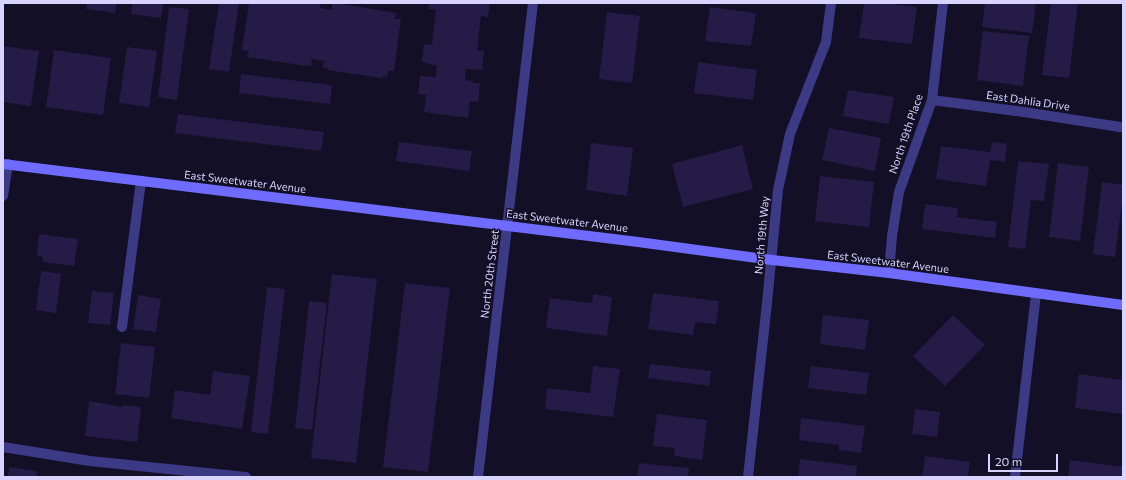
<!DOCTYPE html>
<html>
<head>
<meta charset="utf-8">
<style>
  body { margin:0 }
  #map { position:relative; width:1126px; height:480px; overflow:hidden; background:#130f26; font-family:Commissioner,sans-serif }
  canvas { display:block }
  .frame { position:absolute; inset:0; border:4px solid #d9d4ff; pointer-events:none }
  .scale { position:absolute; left:988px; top:454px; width:70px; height:18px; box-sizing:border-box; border:2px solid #d9d4ff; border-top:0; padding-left:5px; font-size:12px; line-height:14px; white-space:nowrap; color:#d9d4ff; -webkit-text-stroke:3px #130f26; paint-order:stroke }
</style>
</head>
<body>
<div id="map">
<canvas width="1126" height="480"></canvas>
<div class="frame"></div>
<div class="scale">20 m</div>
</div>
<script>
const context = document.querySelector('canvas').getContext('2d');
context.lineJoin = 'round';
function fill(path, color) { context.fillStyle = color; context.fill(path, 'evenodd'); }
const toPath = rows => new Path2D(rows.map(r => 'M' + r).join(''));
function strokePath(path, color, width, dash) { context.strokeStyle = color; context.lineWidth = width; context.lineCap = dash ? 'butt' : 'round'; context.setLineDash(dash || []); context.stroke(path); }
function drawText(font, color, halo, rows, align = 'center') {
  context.font = font + ' Commissioner,sans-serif'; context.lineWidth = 3; context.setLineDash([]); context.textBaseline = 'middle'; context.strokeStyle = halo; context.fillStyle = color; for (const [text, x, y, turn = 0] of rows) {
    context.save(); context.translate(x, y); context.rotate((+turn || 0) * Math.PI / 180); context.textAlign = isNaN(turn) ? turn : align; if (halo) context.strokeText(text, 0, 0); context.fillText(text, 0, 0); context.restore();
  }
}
const building = toPath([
  [87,3,117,3,115,13,86,9],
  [132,3,164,3,161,18,131,14],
  [219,3,239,3,229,72,209,69],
  [249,3,321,3,320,8,332,10,332,4,337,4,337,3,396,13,395,19,401,19,394,71,388,71,387,77,382,76,382,78,327,70,328,68,323,68,324,61,312,59,311,66,306,65,306,66,247,57,249,51,242,50],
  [429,3,490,3,488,17,481,16,477,51,484,51,482,70,466,69,465,80,473,81,472,83,480,83,478,102,470,101,468,118,424,112,426,95,418,94,420,76,436,77,437,66,422,62,424,44,432,45,436,10,428,9],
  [864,3,885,3,917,7,912,44,859,38],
  [985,3,1036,3,1032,33,982,27],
  [1051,3,1078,3,1069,78,1042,75],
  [169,7,189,9,177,100,158,97],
  [710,7,756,13,751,46,705,41],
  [607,12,640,16,632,83,599,79],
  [983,31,1029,36,1023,86,977,80],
  [3,46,39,51,31,106,3,102],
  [127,47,157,51,149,107,119,103],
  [54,50,111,58,103,115,46,107],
  [698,62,757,70,753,100,694,93],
  [241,74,332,85,330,104,239,93],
  [848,90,894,97,889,124,843,116],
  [178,114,324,132,321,151,175,133],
  [829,128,881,138,875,171,822,160],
  [399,142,472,151,469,171,396,161],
  [992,142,1007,144,1005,162,990,160,986,186,936,179,941,146,990,152],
  [591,143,633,148,627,196,586,190],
  [742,145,753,189,683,207,672,164],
  [1018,161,1049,164,1044,201,1031,200,1025,249,1008,247],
  [1058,163,1089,167,1080,241,1049,237],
  [820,176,874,182,869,227,815,221],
  [1102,182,1123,185,1123,195,1115,257,1093,254],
  [925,204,958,208,957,217,997,222,995,238,922,229],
  [39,234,78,239,74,266,43,262,43,257,37,256],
  [41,271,61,274,56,313,36,310],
  [332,274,377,279,356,463,311,458],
  [405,283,450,288,428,472,383,467],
  [267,287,285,289,268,434,251,432],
  [92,291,114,293,110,325,88,323],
  [653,293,719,301,716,324,695,322,693,335,648,329],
  [593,294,612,297,607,336,546,328,550,298,592,303],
  [138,295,161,299,156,332,133,329],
  [309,301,327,303,312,430,295,428],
  [823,315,869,320,865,350,820,344],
  [953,315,985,345,945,386,913,356],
  [121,343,155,347,149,398,115,394],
  [650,364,711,371,709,386,648,378],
  [593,366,620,369,613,417,545,409,547,388,590,393],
  [811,366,869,373,866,395,808,388],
  [213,371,250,376,242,429,171,418,175,390,210,395],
  [1079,374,1123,380,1122,414,1075,408],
  [89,401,123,407,123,405,141,407,137,442,85,436],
  [915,409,940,412,937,437,912,434],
  [657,414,707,420,702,460,674,456,675,448,653,446],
  [801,418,865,426,861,453,839,450,839,445,799,440],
  [925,456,970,462,968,477,922,477],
  [800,459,857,466,856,477,798,477],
  [1070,460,1123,467,1123,477,1068,477],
  [639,463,689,468,688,477,637,477],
  [9,467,37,471,36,477,8,477]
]);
const lane = toPath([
  [122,327,141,181],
  [3,447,90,461,246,477]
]);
const street = toPath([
  [932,100,1024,112,1120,127],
  [3,196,8,164],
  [889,273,892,236,899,192,932,100,943,3],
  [478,477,533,3],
  [748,477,767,303,778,190,790,134,826,42,831,3],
  [1015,477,1036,294]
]);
const secondary = toPath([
  [3,164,638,242,772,260,889,273,1123,305]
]);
const streetNames = [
  ["East Dahlia Drive",1028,101,8],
  ["North 19th Place",906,134,-71],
  ["East Sweetwater Avenue",245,182,7],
  ["East Sweetwater Avenue",567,221,7],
  ["North 19th Way",762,235,-85],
  ["East Sweetwater Avenue",888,262,7],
  ["North 20th Street",490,274,-83]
];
fill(building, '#241b47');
strokePath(lane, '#3d3a85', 10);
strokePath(street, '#3d3a85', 10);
strokePath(secondary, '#6f6bff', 10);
drawText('11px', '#d9d4ff', '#130f26', streetNames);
</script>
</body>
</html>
